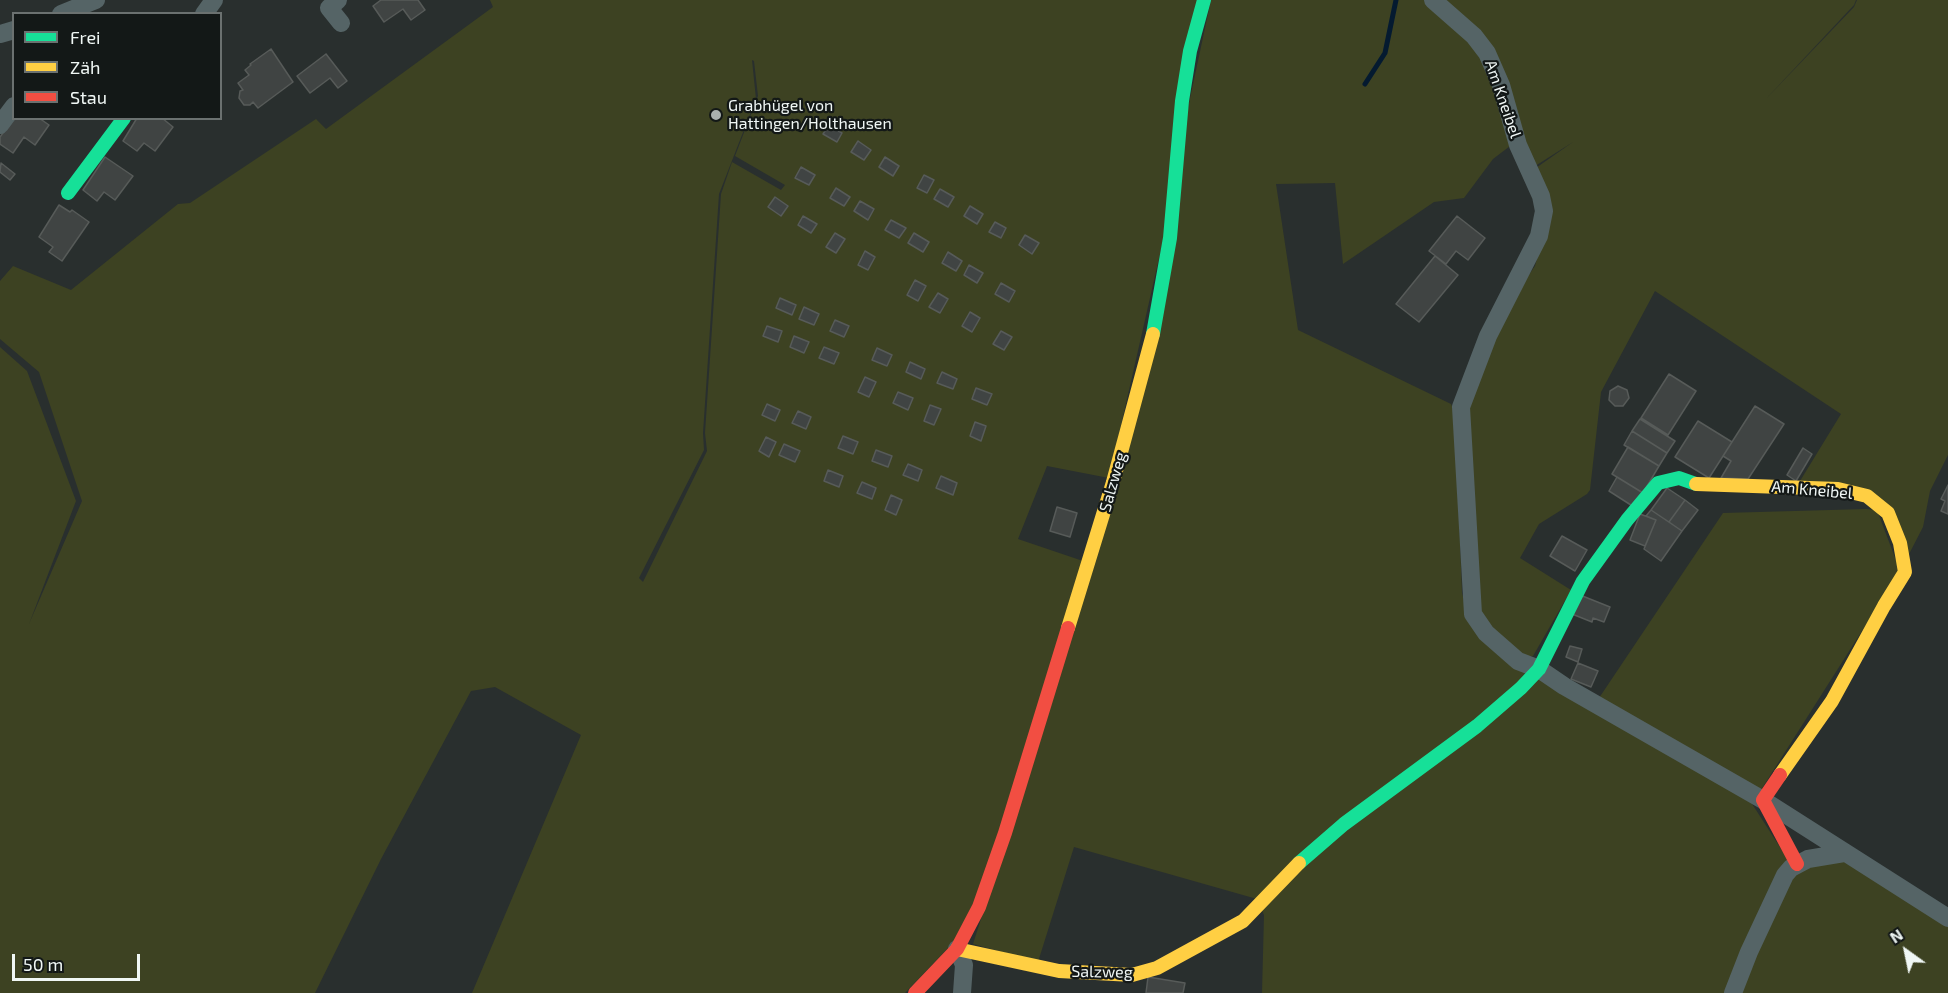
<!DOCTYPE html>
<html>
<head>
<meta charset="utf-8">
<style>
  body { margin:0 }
  #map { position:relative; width:1948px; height:993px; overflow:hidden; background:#292f2e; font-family:"Exo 2",sans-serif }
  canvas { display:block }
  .legend { position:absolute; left:12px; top:12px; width:210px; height:108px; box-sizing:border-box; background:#131817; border:2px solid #6b7170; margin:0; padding:8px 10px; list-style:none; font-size:18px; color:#f0f7f5 }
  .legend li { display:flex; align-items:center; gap:12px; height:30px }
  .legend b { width:30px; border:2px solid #6b7170 }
  .north { position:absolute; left:1876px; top:921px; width:60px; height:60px; -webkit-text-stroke:4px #131817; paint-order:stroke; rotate:327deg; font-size:16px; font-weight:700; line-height:24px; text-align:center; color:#f0f7f5 }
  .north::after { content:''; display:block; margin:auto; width:21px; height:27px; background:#f0f7f5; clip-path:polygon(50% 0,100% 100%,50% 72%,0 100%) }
  .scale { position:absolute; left:12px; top:954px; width:128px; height:27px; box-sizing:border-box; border:3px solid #f0f7f5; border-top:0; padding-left:8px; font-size:18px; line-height:21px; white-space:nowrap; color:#f0f7f5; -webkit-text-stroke:4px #131817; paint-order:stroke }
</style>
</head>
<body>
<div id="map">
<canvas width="1948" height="993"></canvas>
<ul class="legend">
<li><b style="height:8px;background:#16e098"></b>Frei</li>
<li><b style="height:8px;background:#ffcf43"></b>Zäh</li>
<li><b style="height:8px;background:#f24e42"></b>Stau</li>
</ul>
<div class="north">N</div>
<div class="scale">50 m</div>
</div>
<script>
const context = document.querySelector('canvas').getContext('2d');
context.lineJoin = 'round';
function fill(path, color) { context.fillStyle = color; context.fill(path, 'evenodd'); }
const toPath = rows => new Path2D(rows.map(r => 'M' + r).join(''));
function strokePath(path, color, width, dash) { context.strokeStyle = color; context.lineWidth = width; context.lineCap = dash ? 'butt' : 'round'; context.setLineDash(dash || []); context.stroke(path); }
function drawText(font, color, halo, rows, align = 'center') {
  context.font = font + ' "Exo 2",sans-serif'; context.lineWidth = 4.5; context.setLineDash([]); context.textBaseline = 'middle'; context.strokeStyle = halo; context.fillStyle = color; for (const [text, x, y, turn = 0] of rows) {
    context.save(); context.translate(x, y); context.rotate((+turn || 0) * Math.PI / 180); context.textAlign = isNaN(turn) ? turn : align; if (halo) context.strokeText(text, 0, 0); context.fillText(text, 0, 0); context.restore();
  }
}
const green = toPath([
  [490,0,1198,0,1165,232,1109,478,1047,466,1018,539,1083,561,970,925,905,993,472,993,581,735,495,687,471,691,381,859,315,993,0,993,0,347,27,371,76,501,29,624,82,501,39,372,0,339,0,281,13,266,71,290,178,204,190,203,316,119,326,129,493,7],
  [752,60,754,61,758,96,735,156,785,185,781,190,732,162,721,194,705,433,707,451,643,582,639,578,704,450,703,433,719,194,756,99],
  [1211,0,1427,0,1484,54,1514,143,1493,159,1464,198,1434,202,1343,264,1335,183,1276,184,1298,330,1451,404,1455,414,1462,593,1468,616,1477,633,1747,796,1794,869,1837,856,1948,920,1948,993,1262,993,1264,915,1257,899,1074,847,1038,962,973,944,1119,485,1189,103],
  [1438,0,1856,0,1854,5,1764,101,1854,7,1857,0,1948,0,1948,455,1930,491,1923,527,1907,558,1889,506,1800,481,1841,414,1655,291,1601,392,1590,490,1587,494,1539,524,1520,558,1571,590,1533,656,1526,657,1491,631,1477,608,1468,404,1493,340,1523,283,1535,266,1543,235,1533,170,1573,142,1532,168,1503,83],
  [1866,509,1877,510,1900,571,1759,793,1599,698,1723,513]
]);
const stream = toPath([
  [1365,84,1385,53,1396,0]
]);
const building = toPath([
  [381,0,418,0,425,10,411,20,403,9,384,22,373,6,381,0],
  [271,49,293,82,258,108,253,102,250,105,244,105,239,98,240,91,243,90,238,83,249,75,245,70,251,65,250,64,271,49],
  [326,54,347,81,338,88,330,78,310,93,297,76,326,54],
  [14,118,39,118,49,125,35,145,24,137,13,153,0,144,0,137,14,118],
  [137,118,162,118,173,127,155,151,144,143,137,151,123,141,137,118],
  [829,125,842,133,837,142,823,134,829,125],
  [858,141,871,150,864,160,851,152,858,141],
  [105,157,133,176,115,200,104,192,97,201,83,190,105,157],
  [885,157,899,166,893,176,879,167,885,157],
  [1,163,15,174,10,180,0,172,1,163],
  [801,167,815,175,809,185,795,178,801,167],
  [924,175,934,180,927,193,917,188,924,175],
  [836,188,850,197,844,206,830,198,836,188],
  [940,189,954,197,948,207,934,199,940,189],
  [775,197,788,206,781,216,768,207,775,197],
  [860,201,874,209,868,220,854,211,860,201],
  [59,205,70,212,72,210,89,222,62,261,49,252,53,247,39,237,59,205],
  [970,206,983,214,977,224,964,216,970,206],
  [803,216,817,224,811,233,798,225,803,216],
  [1457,216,1485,238,1468,260,1456,251,1446,264,1429,251,1457,216],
  [891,220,906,228,899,238,885,230,891,220],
  [995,222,1006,228,1001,238,989,232,995,222],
  [835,233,845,239,836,253,826,247,835,233],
  [914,233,929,242,923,252,908,243,914,233],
  [1025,235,1039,243,1032,254,1019,245,1025,235],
  [865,251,875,257,868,270,858,265,865,251],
  [948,252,962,261,956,271,942,263,948,252],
  [1435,256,1458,275,1419,322,1396,304,1435,256],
  [969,265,983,273,977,283,964,275,969,265],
  [915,280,926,286,918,301,907,295,915,280],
  [1001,283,1015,291,1009,302,995,294,1001,283],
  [938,293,948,299,940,313,929,307,938,293],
  [780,298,796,305,792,315,776,308,780,298],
  [804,307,819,314,814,325,799,319,804,307],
  [970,312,980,318,972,332,962,326,970,312],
  [835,320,849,326,844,337,830,331,835,320],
  [767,326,782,331,778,342,763,336,767,326],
  [1001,331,1012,337,1004,350,993,344,1001,331],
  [794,336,809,342,804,353,790,347,794,336],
  [824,347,839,353,834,364,819,358,824,347],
  [877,348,892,355,887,366,872,360,877,348],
  [910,362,925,369,921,379,906,372,910,362],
  [942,372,957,379,953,389,937,383,942,372],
  [1669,374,1696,391,1668,435,1641,418,1669,374],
  [865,377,876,382,869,397,858,392,865,377],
  [1618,386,1627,390,1629,398,1623,406,1615,406,1609,400,1610,391,1618,386],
  [976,388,992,394,987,405,972,399,976,388],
  [898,392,913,398,908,410,893,403,898,392],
  [767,404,780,410,775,421,762,415,767,404],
  [930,405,941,409,934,425,924,421,930,405],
  [1755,406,1784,424,1748,479,1721,478,1731,461,1723,456,1755,406],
  [798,411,811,417,806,429,792,423,798,411],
  [1640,419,1675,441,1667,453,1632,431,1640,419],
  [1698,421,1732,442,1709,478,1675,457,1698,421],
  [975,422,986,426,981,441,970,436,975,422],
  [1632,431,1667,453,1659,466,1624,445,1632,431],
  [843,436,858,442,853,454,838,448,843,436],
  [766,437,776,442,769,457,759,451,766,437],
  [784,444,800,451,795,462,779,455,784,444],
  [1628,447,1659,466,1643,493,1612,474,1628,447],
  [1803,448,1812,454,1796,481,1787,475,1803,448],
  [876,450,892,456,888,467,872,461,876,450],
  [908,464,922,470,918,481,903,475,908,464],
  [828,470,843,476,839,487,824,481,828,470],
  [941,476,957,483,953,495,936,488,941,476],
  [1617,477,1643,493,1634,507,1609,491,1617,477],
  [862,482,876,488,872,499,857,493,862,482],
  [1948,485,1948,514,1941,511,1945,501,1941,499,1948,485],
  [1667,488,1685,500,1669,522,1651,510,1667,488],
  [891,495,902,500,896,515,885,510,891,495],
  [1685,500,1698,510,1682,531,1669,522,1685,500],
  [1057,507,1077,513,1070,537,1050,531,1057,507],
  [1651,510,1682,531,1661,561,1644,549,1656,520,1646,516,1651,510],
  [1640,514,1656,520,1645,546,1630,540,1640,514],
  [1562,536,1587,550,1575,571,1550,556,1562,536],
  [1580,595,1610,607,1604,622,1593,618,1592,622,1572,614,1580,595],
  [1570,646,1582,649,1578,662,1566,657,1570,646],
  [1578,663,1598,671,1591,687,1571,679,1578,663],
  [1148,977,1185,983,1183,993,1146,993,1148,977]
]);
const street = toPath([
  [338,0,329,8,341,23],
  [1433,0,1474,36,1487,53,1501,85,1518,145,1541,196,1544,211,1539,236,1488,336,1461,407,1473,614,1486,633,1518,661,1539,669,1564,686,1763,800,1948,918],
  [61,14,96,0],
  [204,14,214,0],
  [0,34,14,30],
  [0,125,14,106],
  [957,949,964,965,962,993],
  [1733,993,1749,952,1785,875,1791,868,1808,859,1844,853]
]);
const fast = toPath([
  [68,193,124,118],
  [1153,334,1170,238,1182,101,1190,51,1204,0],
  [1299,863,1344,824,1477,726,1521,688,1539,669,1583,581,1627,520,1658,483,1679,478,1696,484]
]);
const slow = toPath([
  [1696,484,1838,489,1867,496,1888,513,1900,543,1905,572,1884,606,1832,701,1780,775],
  [1068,628,1113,482,1153,334],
  [957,949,1059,971,1132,975,1157,968,1243,921,1299,863]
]);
const jam = toPath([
  [1780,775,1763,800,1797,864],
  [915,993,957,949,979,907,1005,833,1068,628]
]);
const markers = [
  [716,115,6,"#aab1af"]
];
const streetNames = [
  ["Am Kneibel",1503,99,71],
  ["Salzweg",1113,482,-74],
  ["Am Kneibel",1812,490,5],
  ["Salzweg",1102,972,1]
];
const poiNames = [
  ["Grabhügel von",728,106],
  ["Hattingen/Holthausen",728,124]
];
fill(green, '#3d4222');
strokePath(stream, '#041a30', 5);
fill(building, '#404443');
strokePath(building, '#575b59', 1.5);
strokePath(street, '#556466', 18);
strokePath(fast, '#16e098', 14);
strokePath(slow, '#ffcf43', 14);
strokePath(jam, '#f24e42', 14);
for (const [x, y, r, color] of markers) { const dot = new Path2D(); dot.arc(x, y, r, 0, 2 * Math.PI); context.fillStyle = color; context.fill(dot); strokePath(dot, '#131817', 2); }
drawText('16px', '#f0f7f5', '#131817', streetNames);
drawText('16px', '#f0f7f5', '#131817', poiNames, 'left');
</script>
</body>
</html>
